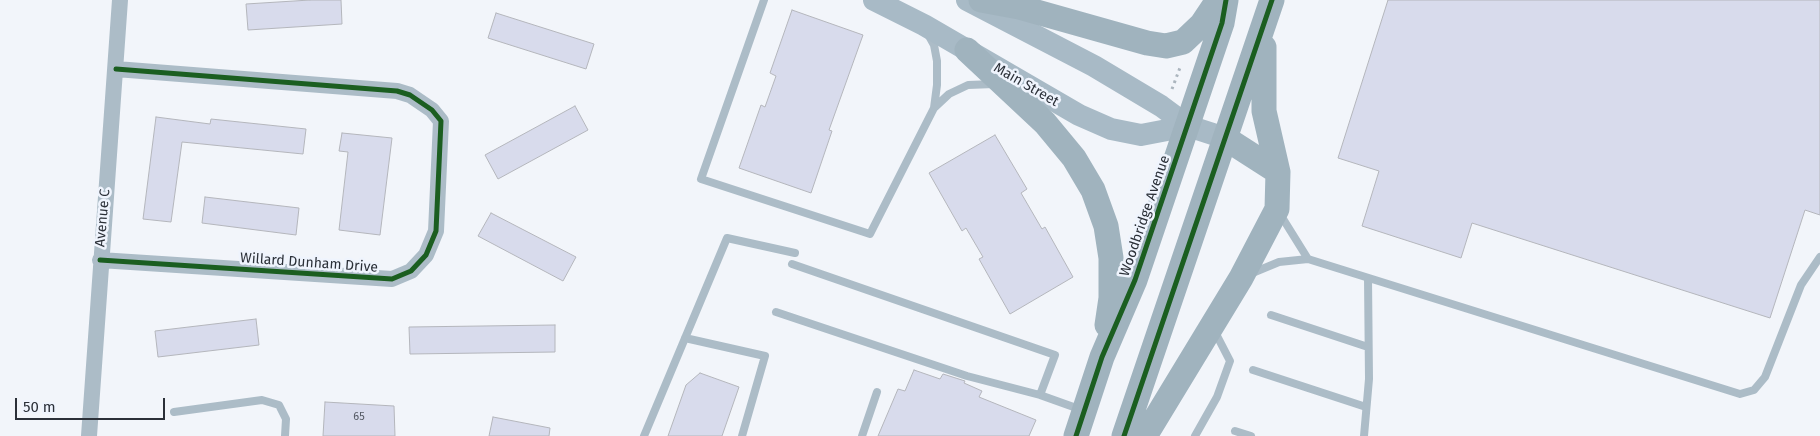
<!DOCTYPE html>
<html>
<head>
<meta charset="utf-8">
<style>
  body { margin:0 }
  #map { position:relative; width:1820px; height:436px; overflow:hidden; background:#f2f5fa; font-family:"Fira Sans",sans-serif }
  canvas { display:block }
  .scale { position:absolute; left:15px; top:398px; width:150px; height:22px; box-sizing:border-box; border:2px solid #2b3038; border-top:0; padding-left:6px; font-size:15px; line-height:18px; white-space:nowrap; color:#2b3038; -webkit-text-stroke:4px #eff4fd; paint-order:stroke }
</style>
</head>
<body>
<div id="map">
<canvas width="1820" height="436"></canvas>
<div class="scale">50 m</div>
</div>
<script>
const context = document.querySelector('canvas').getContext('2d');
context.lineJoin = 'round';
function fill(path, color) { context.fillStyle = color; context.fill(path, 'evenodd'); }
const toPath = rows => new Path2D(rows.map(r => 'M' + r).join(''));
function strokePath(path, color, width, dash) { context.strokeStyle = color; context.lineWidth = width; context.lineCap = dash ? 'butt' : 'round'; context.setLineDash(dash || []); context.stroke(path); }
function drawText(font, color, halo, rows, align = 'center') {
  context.font = font + ' "Fira Sans",sans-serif'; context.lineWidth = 5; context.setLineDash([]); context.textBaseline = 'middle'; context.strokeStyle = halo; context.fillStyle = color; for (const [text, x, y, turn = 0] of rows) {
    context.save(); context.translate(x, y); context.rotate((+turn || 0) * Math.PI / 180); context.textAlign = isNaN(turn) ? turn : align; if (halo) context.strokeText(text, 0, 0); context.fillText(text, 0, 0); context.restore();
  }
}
const building = toPath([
  [310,0,341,0,342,24,248,30,246,4,310,0],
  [1388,0,1820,0,1820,215,1805,210,1770,318,1472,223,1461,258,1362,226,1379,171,1338,158,1388,0],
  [792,10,863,35,829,130,832,131,811,193,739,168,761,105,765,107,776,76,770,73,792,10],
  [496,13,594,44,586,69,488,38,496,13],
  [575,106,588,130,498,179,485,155,575,106],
  [156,117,210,124,211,119,306,129,303,154,182,142,171,222,143,219,156,117],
  [342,133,392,138,380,235,339,230,348,152,339,151,342,133],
  [995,135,1027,189,1021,193,1042,229,1045,227,1073,277,1010,314,979,259,983,257,966,228,962,231,929,173,995,135],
  [205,197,299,208,296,235,202,223,205,197],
  [491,213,576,257,563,281,478,236,491,213],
  [256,319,259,345,158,357,155,331,256,319],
  [555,325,555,352,410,354,409,327,555,325],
  [914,370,940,379,943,374,965,381,964,383,982,391,979,397,1036,420,1029,436,878,436,898,389,905,391,914,370],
  [700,373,739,387,722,436,668,436,686,385,700,373],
  [325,402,394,406,395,436,323,436,325,402],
  [493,417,550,428,549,436,489,436,493,417]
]);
const path = toPath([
  [1172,89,1181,65]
]);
const lane = toPath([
  [764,0,701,179,870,234,934,108,937,85,937,61,934,45,929,36],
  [934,108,949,94,968,85,994,84],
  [1280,214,1308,259],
  [792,264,1055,355,1040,395,1082,410],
  [1250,274,1279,262,1308,259,1740,394,1754,390,1765,377,1801,285,1820,257],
  [776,312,967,376,1040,395],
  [1271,315,1368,347],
  [685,338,765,356,742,436],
  [1253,370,1366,407],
  [174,412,262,400,279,405,286,419,285,436],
  [1235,431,1251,436],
  [644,436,727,238,795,253],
  [862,436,877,392],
  [1195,436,1217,397,1230,361,1214,330],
  [1364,436,1369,379,1368,278]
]);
const street = toPath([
  [100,260,392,279,411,271,426,255,436,231,441,121,432,110,410,95,397,91,116,69],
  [89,436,120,0]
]);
const secondary = toPath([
  [874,0,924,25,1079,115,1111,129,1141,135,1188,126],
  [967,0,1094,66,1161,106,1188,126,1225,138]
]);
const primary = toPath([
  [981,0,1019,7,1147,43,1166,46,1183,42,1202,24,1218,0],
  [967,50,1045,123,1074,158,1093,190,1106,226,1111,258,1111,298,1107,325],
  [1225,138,1278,172],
  [1076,436,1102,357,1135,280,1222,23,1226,0],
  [1124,436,1272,0],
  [1145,436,1241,278,1277,209,1278,172,1264,111,1264,47]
]);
const cycleway = toPath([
  [100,260,392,279,411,271,426,255,436,231,441,121,432,110,410,95,397,91,116,69],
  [1076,436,1102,357,1135,280,1222,23,1226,0],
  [1124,436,1272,0]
]);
const numberNames = [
  ["65",359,417]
];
const streetNames = [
  ["Main Street",1026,85,30],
  ["Woodbridge Avenue",1145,216,-71],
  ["Avenue C",103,218,-85],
  ["Willard Dunham Drive",309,263,4]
];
fill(building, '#d8dbec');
strokePath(building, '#b4b6bc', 1);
strokePath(path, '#abb5be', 3, [2.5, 4]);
strokePath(lane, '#acbcc7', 8);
strokePath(street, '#acbcc7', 16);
strokePath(secondary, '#a8bac6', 22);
strokePath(primary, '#a0b3be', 25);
strokePath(cycleway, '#1b5e20', 5);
drawText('11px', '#565b65', null, numberNames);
drawText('14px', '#2b3038', '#eff4fd', streetNames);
</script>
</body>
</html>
